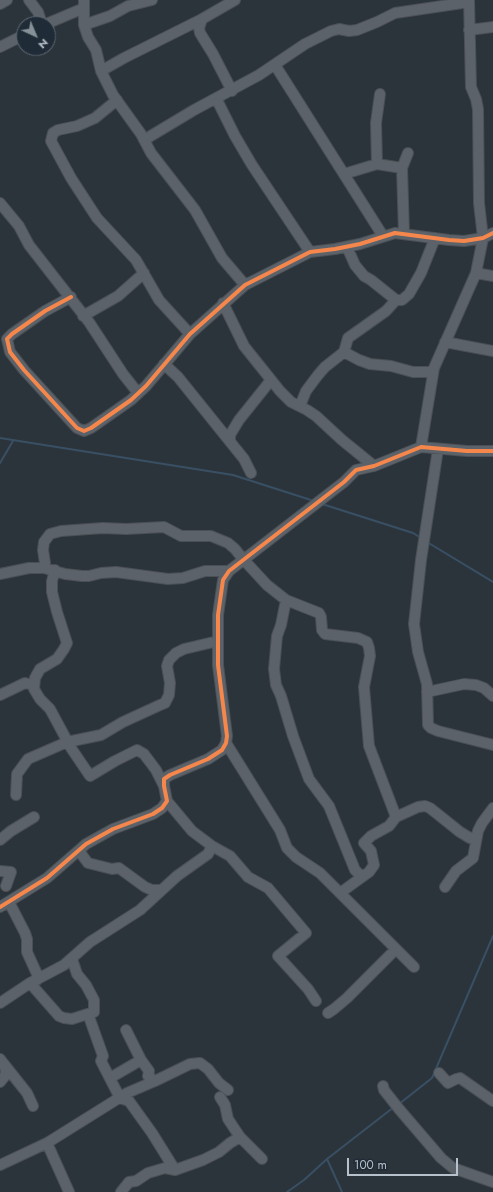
<!DOCTYPE html>
<html>
<head>
<meta charset="utf-8">
<style>
  body { margin:0 }
  #map { position:relative; width:493px; height:1192px; overflow:hidden; background:#2c343b; font-family:Jost,sans-serif }
  canvas { display:block }
  .north { position:absolute; left:16px; top:16px; width:40px; height:40px; box-sizing:border-box; background:#1f2b36; border:1px solid #5c6772; border-radius:50%; rotate:136deg; font-size:11px; font-weight:700; line-height:16px; text-align:center; color:#b7c1cb }
  .north::after { content:''; display:block; margin:auto; width:14px; height:18px; background:#869099; clip-path:polygon(50% 0,100% 100%,50% 72%,0 100%) }
  .scale { position:absolute; left:347px; top:1158px; width:111px; height:18px; box-sizing:border-box; border:2px solid #b7c1cb; border-top:0; padding-left:5px; font-size:12px; line-height:14px; white-space:nowrap; color:#b7c1cb; -webkit-text-stroke:3px #1f2b36; paint-order:stroke }
</style>
</head>
<body>
<div id="map">
<canvas width="493" height="1192"></canvas>
<div class="north">N</div>
<div class="scale">100 m</div>
</div>
<script>
const context = document.querySelector('canvas').getContext('2d');
context.lineJoin = 'round';
const toPath = rows => new Path2D(rows.map(r => 'M' + r).join(''));
function strokePath(path, color, width, dash) { context.strokeStyle = color; context.lineWidth = width; context.lineCap = dash ? 'butt' : 'round'; context.setLineDash(dash || []); context.stroke(path); }
const stream = toPath([
  [0,438,233,475,314,501],
  [0,463,13,441],
  [322,504,413,533,421,538],
  [427,542,493,582],
  [399,1104,432,1078,493,936],
  [327,1159,342,1192],
  [287,1192,304,1180,327,1159,394,1107]
]);
const minor = toPath([
  [29,0,38,12,42,24],
  [84,0,84,25,88,37,96,50,101,71,113,95,141,134,151,153,195,210,222,258,245,285],
  [0,4,7,0],
  [202,19,199,28,200,33,213,54,232,91],
  [46,24,84,8],
  [84,25,110,16,128,6,152,0],
  [469,30,493,27],
  [0,47,24,35],
  [275,65,383,236],
  [101,71,124,58,202,19,235,0],
  [216,98,235,136,252,165,310,252],
  [117,100,95,118,77,126,58,130,53,133,51,141,71,178,97,218,136,260,159,300,190,334],
  [144,140,194,110,259,75,305,44,331,31,339,29,349,31,357,30,377,22,395,13,469,2],
  [377,164,376,123,380,94],
  [344,174,377,164,402,168],
  [0,203,19,226,29,245,89,322,123,374,138,393],
  [404,234,402,168,408,153],
  [347,247,355,265,364,276,371,280,396,300,402,300,409,294,421,273,435,238],
  [476,273,493,276],
  [71,297,45,311,12,334,7,339,10,352,24,370,77,428,84,431,91,428,131,400,146,386,190,334,245,285,310,252,335,249,360,244,395,233,449,240,464,241,483,238,493,233],
  [223,303,244,346,280,391,291,402,307,410,316,416,342,440,374,466],
  [83,316,118,296,144,273],
  [445,342,493,351],
  [344,352,359,360,370,364,391,366,413,372,433,372],
  [164,364,178,377,215,423,244,459,251,473],
  [300,406,306,391,318,375,325,367,344,352,348,338,386,311,396,300],
  [230,442,230,435,239,420,271,380],
  [421,447,434,368,476,273,483,238,479,203,478,109,476,99,471,87,469,0],
  [438,449,421,560,414,624,418,652,427,684,428,725,431,728,438,731,493,745],
  [44,568,45,563,43,550,44,542,50,534,61,531,103,528,126,529,164,527,181,536,211,536,228,543,235,549,243,559,267,585,286,600,319,613,321,617,322,630,325,634,358,638,367,642,369,648,370,656,364,687,369,746,396,817],
  [55,570,52,581,52,592,57,612,67,643,64,649,57,659,40,669,35,678,34,689,40,699,50,709,71,748,90,776,115,761,137,750,144,754,156,770,164,786],
  [0,574,29,568,44,568,65,574,82,576,89,576,101,573,116,572,168,579,183,578,205,571,229,571],
  [286,600,281,625,277,636,274,669,276,685,281,696,293,736,309,779,329,806,355,870,362,877],
  [427,692,464,684,476,685,484,688,493,696],
  [0,695,25,683,33,685],
  [226,743,280,830,287,848,296,857,320,873,414,967],
  [16,795,17,774,28,759,67,742,101,735,123,722,160,705,165,703,169,695,170,683,167,666,169,660,176,653,184,649,218,641],
  [167,801,192,831,212,846,230,856,248,877,268,888,306,933,278,956,308,989,316,1001],
  [0,840,11,831,34,817],
  [79,851,88,863,112,869,119,868,145,887,152,890,162,890],
  [0,871,11,872,6,886],
  [445,887,456,871,473,858,478,831,482,823,493,808],
  [340,893,369,872,374,865,371,851,364,843,371,836,389,826,396,817,418,807,425,806,430,808,460,832,470,838,477,837],
  [9,902,25,933,27,939,27,952,37,974,37,980],
  [0,907,47,878,86,844,113,829,153,814,162,808,167,801,164,786,164,779,170,775,208,759,222,750,226,743,227,736,218,665,218,615,223,580,229,571,344,482,356,470,374,466,421,447,467,451,493,451],
  [30,983,64,965,90,942,140,910,177,876,208,854,212,846],
  [0,1003,30,983,59,1016,64,1018,72,1019,94,1012,94,1000,86,985,77,974,72,959],
  [328,1013,334,1009,347,998,396,949],
  [88,1014,103,1056,101,1061,120,1098,129,1101,152,1133,175,1170],
  [126,1030,141,1060],
  [0,1059,27,1093,33,1106],
  [439,1073,448,1083,456,1079,460,1078,493,1101],
  [110,1078,141,1060,149,1071,148,1076,155,1081,190,1064,200,1063,208,1069,219,1083,228,1090],
  [0,1082,5,1076,6,1071,4,1064],
  [383,1086,384,1090,399,1109,441,1158,453,1168,493,1182],
  [220,1097,225,1105,228,1119,240,1137,262,1159],
  [47,1143,69,1192],
  [0,1165,47,1143,127,1093,155,1081],
  [121,1192,129,1182,136,1181,148,1173,165,1168,175,1170,203,1160,219,1152,230,1143,240,1137]
]);
const cycleway = toPath([
  [71,297,45,311,12,334,7,339,10,352,24,370,77,428,84,431,91,428,131,400,146,386,190,334,245,285,310,252,335,249,360,244,395,233,449,240,464,241,483,238,493,233],
  [0,907,47,878,86,844,113,829,153,814,162,808,167,801,164,786,164,779,170,775,208,759,222,750,226,743,227,736,218,665,218,615,223,580,229,571,344,482,356,470,374,466,421,447,467,451,493,451]
]);
strokePath(stream, '#395064', 2);
strokePath(minor, '#4a5055', 12);
strokePath(minor, '#5c6269', 10);
strokePath(cycleway, '#f5874c', 4);
</script>
</body>
</html>
